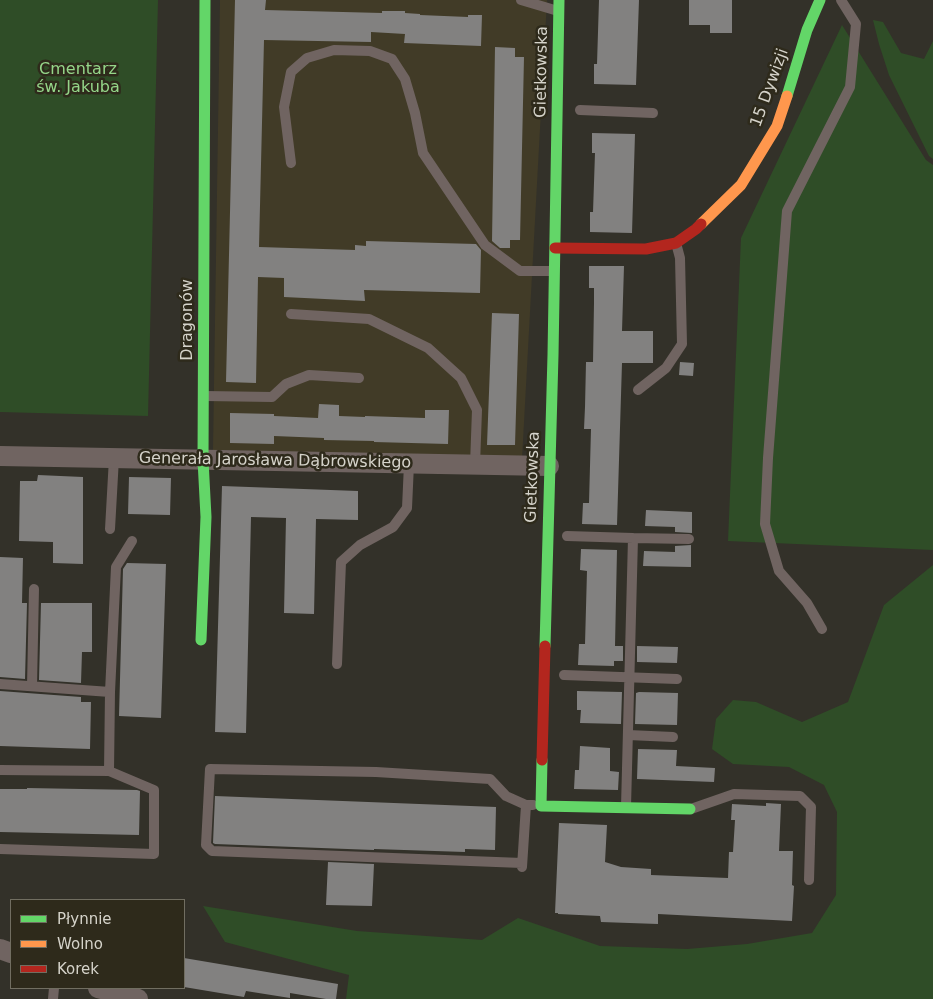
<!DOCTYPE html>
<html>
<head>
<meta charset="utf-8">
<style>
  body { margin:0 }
  #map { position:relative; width:933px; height:999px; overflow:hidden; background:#333129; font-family:"DejaVu Sans",sans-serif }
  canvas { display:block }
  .legend { position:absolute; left:10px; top:899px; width:175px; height:90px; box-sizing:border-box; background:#2e2a1b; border:1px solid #716e61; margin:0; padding:6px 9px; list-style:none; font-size:15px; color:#d5d3ca }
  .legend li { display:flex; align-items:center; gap:10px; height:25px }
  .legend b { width:25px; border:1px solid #716e61 }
</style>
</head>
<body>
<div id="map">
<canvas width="933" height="999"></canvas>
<ul class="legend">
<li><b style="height:6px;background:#63d668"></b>Płynnie</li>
<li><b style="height:6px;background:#ff974d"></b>Wolno</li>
<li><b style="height:6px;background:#b3261e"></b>Korek</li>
</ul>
</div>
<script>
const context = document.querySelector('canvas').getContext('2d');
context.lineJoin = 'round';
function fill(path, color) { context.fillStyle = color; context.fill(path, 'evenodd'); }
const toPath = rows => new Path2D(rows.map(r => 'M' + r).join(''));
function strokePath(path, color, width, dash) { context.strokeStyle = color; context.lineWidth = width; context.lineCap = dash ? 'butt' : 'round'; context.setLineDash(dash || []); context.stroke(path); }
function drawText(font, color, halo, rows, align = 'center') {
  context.font = font + ' "DejaVu Sans",sans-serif'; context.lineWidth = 5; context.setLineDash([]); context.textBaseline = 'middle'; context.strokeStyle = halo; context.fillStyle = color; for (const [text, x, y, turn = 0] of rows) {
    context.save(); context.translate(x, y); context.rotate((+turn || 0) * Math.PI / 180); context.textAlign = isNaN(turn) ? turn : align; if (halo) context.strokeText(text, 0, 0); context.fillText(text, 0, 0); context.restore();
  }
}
const built = toPath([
  [220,0,547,0,522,459,213,450]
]);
const green = toPath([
  [0,0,158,0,148,416,0,412],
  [873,20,883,22,901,53,924,59,933,41,933,159,929,156,889,75,879,44],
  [842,25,926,160,933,165,933,550,728,541,741,238],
  [933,565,933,999,346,999,349,975,225,942,203,906,357,931,482,940,518,918,600,946,687,949,747,944,812,933,836,895,837,812,824,785,789,767,733,764,712,749,716,719,733,700,756,702,802,722,848,702,884,605]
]);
const building = toPath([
  [235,0,266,0,265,10,382,13,382,11,405,11,405,13,420,14,420,15,468,17,468,15,482,15,481,46,404,43,405,34,371,32,371,42,264,40,259,247,355,250,355,245,366,246,366,241,476,244,481,250,480,293,364,290,365,301,284,297,284,278,258,277,256,383,226,382],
  [599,0,639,0,636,85,594,84,594,64,597,64],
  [689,0,732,0,732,33,710,33,710,25,689,25],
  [495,47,515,48,515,57,524,57,520,240,510,240,510,248,500,248,492,241],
  [592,133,635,134,632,233,590,232,590,212,593,212,595,153,592,153],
  [589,266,624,266,622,331,653,331,653,363,622,363,617,525,582,524,583,503,589,503,591,429,584,429,585,407,586,362,593,362,594,303,594,288,589,288],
  [492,313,519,314,515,445,487,445],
  [680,362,694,363,693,376,679,375],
  [319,404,339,405,339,416,365,417,365,416,425,418,425,410,449,410,448,444,374,442,374,441,324,440,324,438,274,436,274,444,230,443,230,413,274,414,274,416,318,418],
  [38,475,83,477,83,564,53,563,53,542,19,541,20,481,37,481],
  [129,477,171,478,170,515,128,514],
  [222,486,358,491,358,520,316,519,314,614,284,613,286,518,251,517,246,733,215,732],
  [646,510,692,512,692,533,675,532,675,527,645,526],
  [691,545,691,567,643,566,644,551,675,552,675,546],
  [581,549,617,550,615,646,623,646,623,661,614,661,614,666,578,665,579,644,585,644,587,571,580,570],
  [0,557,23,558,22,603,27,603,25,679,0,677],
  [127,563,166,564,161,718,119,716,123,569],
  [41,603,92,603,92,652,82,652,81,683,39,680],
  [637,646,678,647,677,663,637,662],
  [0,691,81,697,81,702,91,702,90,749,0,746],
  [577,691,622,692,621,724,580,723,581,710,577,710],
  [639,692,678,693,677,725,635,724,636,693],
  [580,746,610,748,610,771,619,772,618,790,574,789,575,770,579,770],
  [638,749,677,750,676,766,715,768,714,782,637,779],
  [27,788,137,790,140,791,139,835,0,832,0,789,27,789],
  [215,796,496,807,495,850,465,849,465,852,374,849,374,850,215,844,213,843],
  [766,803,781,804,779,851,793,851,792,885,794,886,792,921,658,914,658,924,601,922,600,916,558,914,558,913,555,913,559,823,607,825,605,862,621,867,651,869,651,875,728,878,729,852,733,852,735,820,731,820,732,804,766,806],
  [328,862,374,864,372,906,326,905],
  [184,958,338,984,336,999,326,999,290,993,290,998,246,991,244,997,184,987]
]);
const lane = toPath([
  [521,0,558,11],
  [580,110,653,113],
  [291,163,284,107,291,72,307,58,334,50,370,51,392,59,405,79,415,113,423,153,485,245,520,271,553,271],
  [291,314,369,319,428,348,461,378,477,410,475,465],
  [638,390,666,368,682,344,680,258,676,243],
  [205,396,272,397,286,384,309,375,359,378],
  [110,529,114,458],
  [567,536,633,538,626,807],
  [633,538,689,539],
  [822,629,807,603,779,571,765,524,768,458,787,211,850,87,856,24,841,0],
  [337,664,341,562,360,545,393,527,407,508,409,464],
  [564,675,677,679],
  [0,684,110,692],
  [32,686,34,589],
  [628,735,673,737],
  [0,770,109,771,154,790,154,854,0,849],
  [109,771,110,692,116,567,132,541],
  [691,809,734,794,800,796,811,807,809,880],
  [522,863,212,851,206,845,210,769,376,772,490,779,506,796,526,805],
  [522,867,526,805,533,805],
  [53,999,54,988]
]);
const street = toPath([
  [0,456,549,466],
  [0,949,11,953],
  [98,988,138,999]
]);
const fast = toPath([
  [787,96,807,30,820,0],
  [201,640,206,517,203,460,205,0],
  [545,646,553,355,559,0],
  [542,760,541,806,690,809]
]);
const slow = toPath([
  [701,224,741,185,777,126,787,96]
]);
const jam = toPath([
  [555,248,646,249,676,243,696,229,701,224],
  [542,760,545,646]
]);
const parkNames = [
  ["Cmentarz",78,70],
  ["św. Jakuba",78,88]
];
const streetNames = [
  ["Gietkowska",542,72,-89],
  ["15 Dywizji",770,88,-70],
  ["Dragonów",188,320,-90],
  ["Generała Jarosława Dąbrowskiego",275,461,1],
  ["Gietkowska",533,477,-88]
];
fill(built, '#413b27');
fill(green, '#2f4d27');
fill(building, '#828180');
strokePath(lane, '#706461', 10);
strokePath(street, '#706461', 20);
strokePath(fast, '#63d668', 11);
strokePath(slow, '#ff974d', 11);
strokePath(jam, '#b3261e', 11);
drawText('16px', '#95d689', '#2e2a1b', parkNames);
drawText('16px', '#d5d3ca', '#2e2a1b', streetNames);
</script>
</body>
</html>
